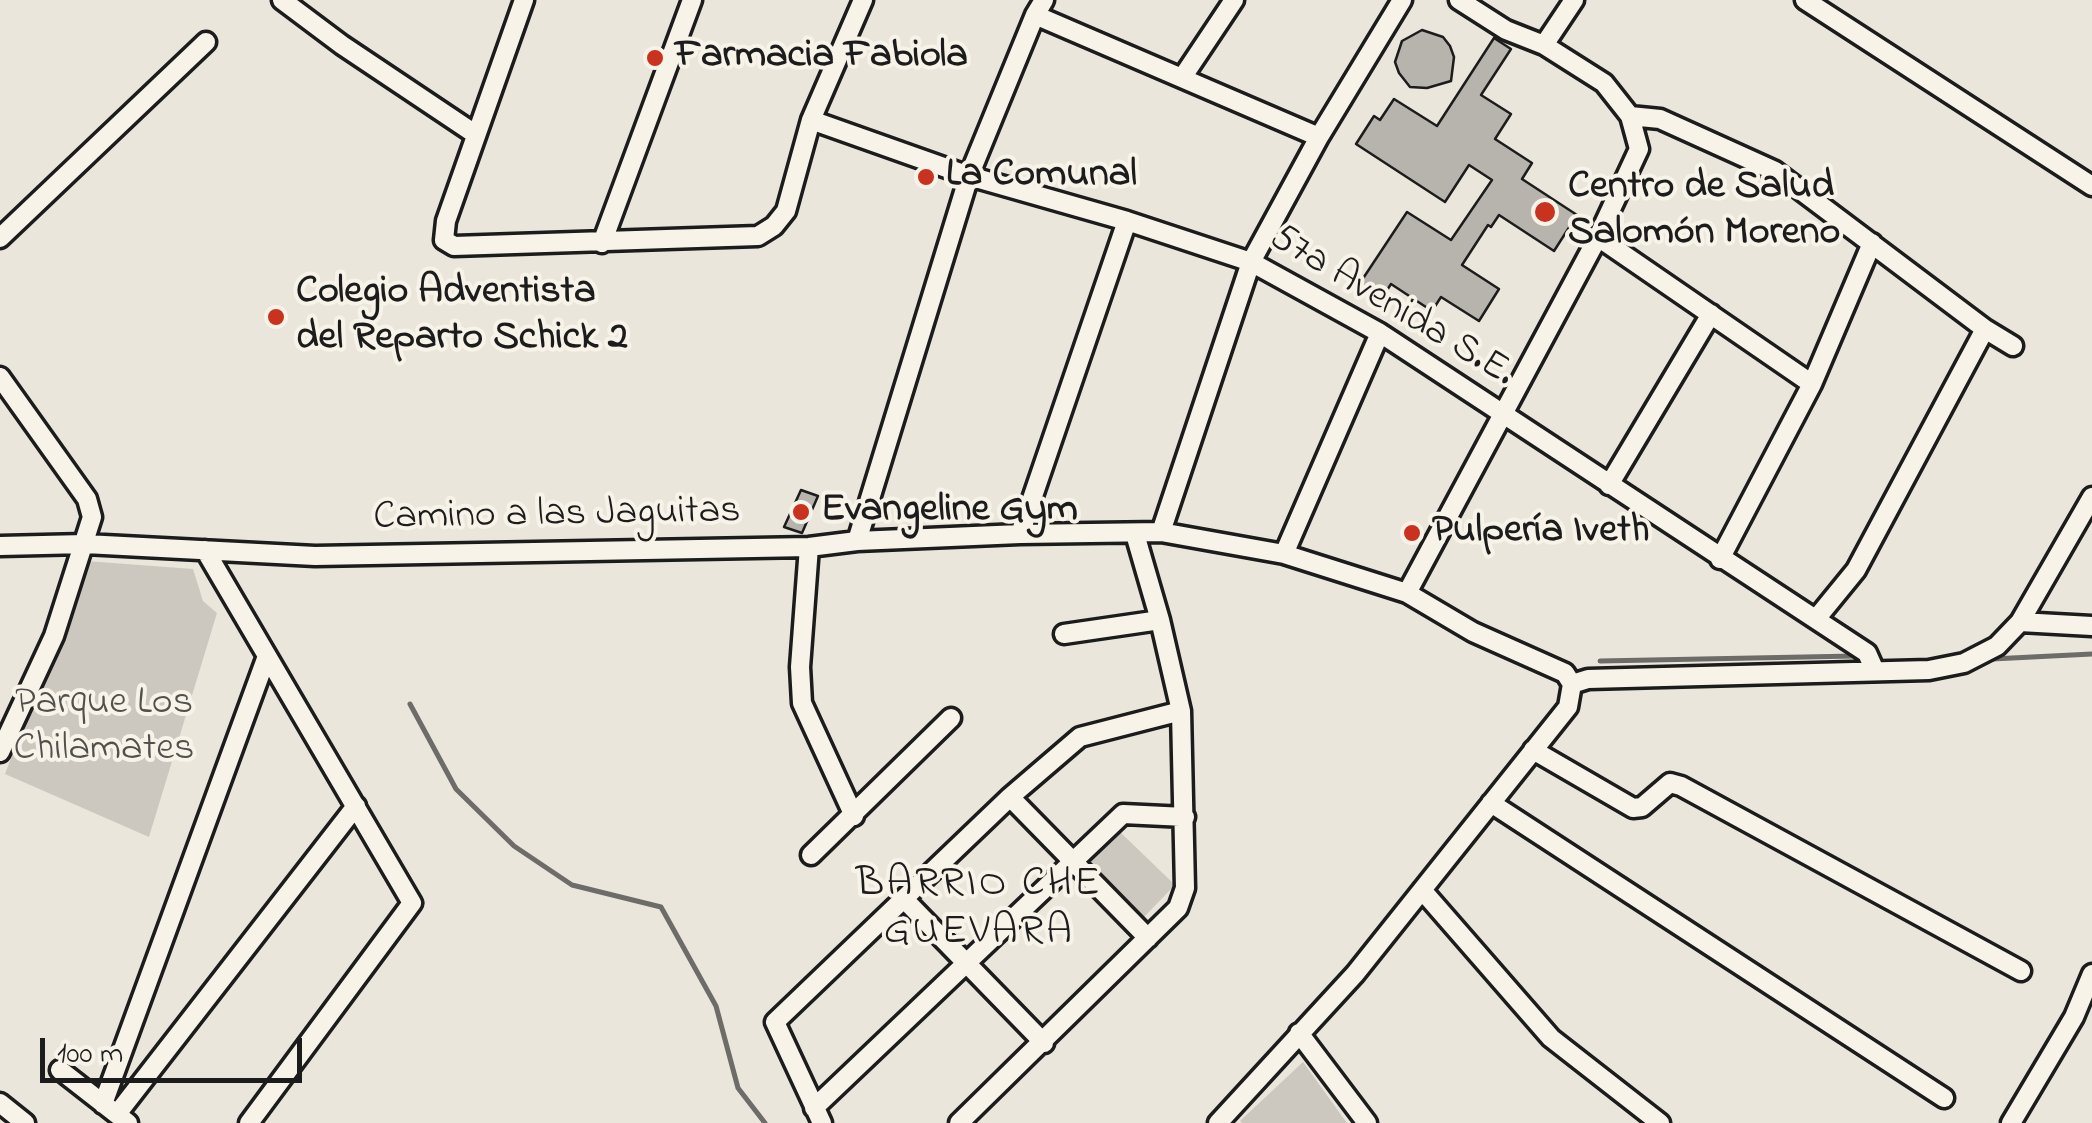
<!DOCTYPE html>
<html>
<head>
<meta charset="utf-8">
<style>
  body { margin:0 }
  #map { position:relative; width:2092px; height:1123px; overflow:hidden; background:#eae6dc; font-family:"Indie Flower",sans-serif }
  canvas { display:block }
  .scale { position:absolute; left:40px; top:1038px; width:262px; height:45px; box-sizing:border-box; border:5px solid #1c1c1c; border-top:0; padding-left:12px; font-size:30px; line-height:35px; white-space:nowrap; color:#1c1c1c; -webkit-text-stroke:8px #f7f3e8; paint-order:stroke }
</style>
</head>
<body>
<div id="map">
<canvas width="2092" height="1123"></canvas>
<div class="scale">100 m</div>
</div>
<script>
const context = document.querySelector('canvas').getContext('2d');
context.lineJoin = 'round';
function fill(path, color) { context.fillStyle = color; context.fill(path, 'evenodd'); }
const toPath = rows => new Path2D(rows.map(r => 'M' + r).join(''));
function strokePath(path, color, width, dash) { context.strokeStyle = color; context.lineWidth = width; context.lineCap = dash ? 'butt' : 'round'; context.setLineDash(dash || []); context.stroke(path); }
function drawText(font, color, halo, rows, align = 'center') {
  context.font = font + ' "Indie Flower",sans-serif'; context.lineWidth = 8; context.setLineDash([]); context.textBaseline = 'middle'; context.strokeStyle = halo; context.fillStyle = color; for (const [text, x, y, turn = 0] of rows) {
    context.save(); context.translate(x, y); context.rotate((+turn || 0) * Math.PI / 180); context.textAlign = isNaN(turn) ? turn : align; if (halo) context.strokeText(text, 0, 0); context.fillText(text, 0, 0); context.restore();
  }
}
const green = toPath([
  [86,561,193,569,203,601,217,613,149,837,5,774],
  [1119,831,1175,885,1144,917,1088,863],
  [1303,1062,1347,1123,1242,1123,1240,1121]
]);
const stream = toPath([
  [1992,659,2092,654],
  [1600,661,1855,656],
  [410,704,456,789,514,846,572,885,661,907,716,1006,738,1088,765,1123]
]);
const building = toPath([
  [1422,30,1443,37,1450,46,1454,57,1451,81,1427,88,1410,87,1399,73,1395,62,1402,41,1422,30],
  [1494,38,1511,49,1481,95,1511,114,1495,139,1532,163,1522,179,1577,215,1554,251,1499,215,1491,227,1488,225,1462,265,1499,289,1479,321,1441,297,1432,311,1391,284,1382,298,1360,283,1407,212,1451,240,1492,180,1469,165,1445,202,1356,144,1374,116,1380,120,1394,99,1437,126,1494,38],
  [801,490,818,496,802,533,784,527,801,490]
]);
const minor = toPath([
  [282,0,342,45,475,134],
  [524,0,446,221,444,240,454,246,758,236,774,226,786,211,811,120,863,0],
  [1459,0,1506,30,1544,45,1604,83,1630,116,1660,119,1775,171,1985,329,2013,346],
  [1805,0,2092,186],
  [1035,15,1319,137],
  [1544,45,1574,0],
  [1182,78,1234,0],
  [811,120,969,176,1127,221,1251,262,1380,333,1867,653,1875,671],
  [1598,237,1812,384],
  [0,238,206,42],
  [602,243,692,0],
  [0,377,87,499,92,517,54,636,0,752],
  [1609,485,1711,314],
  [1161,532,1251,262,1319,137,1402,0],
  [1020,534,1127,221],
  [857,541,969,176,1035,15,1044,0],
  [0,546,85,544,315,556,809,547,857,541,1020,534,1161,532,1284,554,1407,593,1473,632,1565,673,1572,684,1568,707,1355,974,1218,1123],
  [809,547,800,667,802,703,854,816],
  [205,550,412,903,249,1123],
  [1284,554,1380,333],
  [1720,559,1812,384,1872,243],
  [1407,593,1598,237,1639,149,1630,116],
  [1816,619,1856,570,1985,329],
  [2020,622,2092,626],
  [1064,634,1160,620],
  [1572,684,1588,679,1929,670,1964,663,1997,646,2020,622,2092,497],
  [1533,750,1633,808,1642,807,1670,783,1681,786,2021,971],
  [1010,797,1148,938],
  [1491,803,1944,1098],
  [811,855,951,718],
  [1422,890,1551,1038,1660,1123],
  [905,900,1044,1043],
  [1299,1033,1367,1123],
  [60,1070,128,1123],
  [0,1103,25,1123],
  [103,1104,267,656],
  [814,1108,1123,814,1185,817],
  [117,1114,356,806],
  [822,1123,775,1022,1010,797,1080,737,1181,711],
  [959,1123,1178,908,1185,888,1181,711,1160,620,1135,534],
  [2011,1123,2074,1017,2092,974]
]);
const markers = [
  [655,58,10,"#c8321e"],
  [926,177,10,"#c8321e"],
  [1545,212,12,"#c8321e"],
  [276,317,10,"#c8321e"],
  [801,512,10,"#c8321e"],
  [1412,533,10,"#c8321e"]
];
const poiNames = [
  ["Farmacia Fabiola",675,58],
  ["La Comunal",946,177],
  ["Centro de Salud",1568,189],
  ["Salomón Moreno",1568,235],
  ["Colegio Adventista",296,294],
  ["del Reparto Schick 2",296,340],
  ["Evangeline Gym",821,512],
  ["Pulpería Iveth",1432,533]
];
const streetNames = [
  ["57a Avenida S.E.",1391,308,31],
  ["Camino a las Jaguitas",557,517,-1]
];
const parkNames = [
  ["Parque Los",104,705],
  ["Chilamates",104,751]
];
const neighbourhoodNames = [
  ["BARRIO CHE",979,887],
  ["GUEVARA",979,935]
];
fill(green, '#ccc8c0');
strokePath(stream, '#6d6c68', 5);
fill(building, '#b6b4ac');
strokePath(building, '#1c1c1c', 2.5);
strokePath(minor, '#1c1c1c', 25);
strokePath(minor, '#f7f3e8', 18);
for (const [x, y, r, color] of markers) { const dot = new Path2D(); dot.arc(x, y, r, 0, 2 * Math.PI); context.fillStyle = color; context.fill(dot); strokePath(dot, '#f7f3e8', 4); }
drawText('bold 40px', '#1c1c1c', '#f7f3e8', poiNames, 'left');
drawText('40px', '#1c1c1c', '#f7f3e8', streetNames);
drawText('40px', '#51504d', '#f7f3e8', parkNames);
context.letterSpacing = '2.5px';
drawText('42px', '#1c1c1c', '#f7f3e8', neighbourhoodNames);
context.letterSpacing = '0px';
</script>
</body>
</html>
